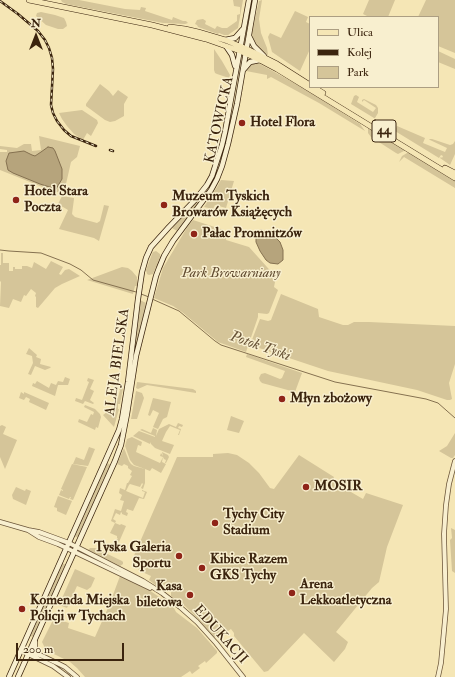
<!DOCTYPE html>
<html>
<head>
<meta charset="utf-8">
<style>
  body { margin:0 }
  #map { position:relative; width:455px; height:677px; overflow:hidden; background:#f5e6b5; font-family:"IM FELL Double Pica",serif }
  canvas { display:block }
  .legend { position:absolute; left:309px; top:16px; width:130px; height:72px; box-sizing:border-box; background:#f8efcf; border:1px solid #ac9e82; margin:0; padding:5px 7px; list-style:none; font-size:12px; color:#3b240e }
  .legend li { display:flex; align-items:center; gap:8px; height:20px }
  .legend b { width:20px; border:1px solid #ac9e82 }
  .north { position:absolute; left:16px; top:16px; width:40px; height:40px; -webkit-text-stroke:3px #f8efcf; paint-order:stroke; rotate:0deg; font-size:11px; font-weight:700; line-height:16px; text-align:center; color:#3b240e }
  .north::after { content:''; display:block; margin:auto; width:14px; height:18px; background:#3b240e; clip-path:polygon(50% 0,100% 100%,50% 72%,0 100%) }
  .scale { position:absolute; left:16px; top:643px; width:108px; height:18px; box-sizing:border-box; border:2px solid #3b240e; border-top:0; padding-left:5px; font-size:12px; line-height:14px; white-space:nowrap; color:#3b240e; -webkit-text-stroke:3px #f8efcf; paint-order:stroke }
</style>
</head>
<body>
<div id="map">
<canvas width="455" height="677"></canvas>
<ul class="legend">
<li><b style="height:5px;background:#f5e6b5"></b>Ulica</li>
<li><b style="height:5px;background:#3b240e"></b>Kolej</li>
<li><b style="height:11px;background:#d5c599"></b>Park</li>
</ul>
<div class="north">N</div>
<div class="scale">200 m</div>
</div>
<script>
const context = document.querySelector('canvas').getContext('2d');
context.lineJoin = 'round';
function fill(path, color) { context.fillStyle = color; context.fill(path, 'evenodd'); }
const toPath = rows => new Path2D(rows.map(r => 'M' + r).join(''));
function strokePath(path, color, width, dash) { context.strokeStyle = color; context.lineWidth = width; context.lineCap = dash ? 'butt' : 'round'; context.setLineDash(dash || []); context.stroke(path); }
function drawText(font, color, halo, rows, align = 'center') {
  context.font = font + ' "IM FELL Double Pica",serif'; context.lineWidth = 3; context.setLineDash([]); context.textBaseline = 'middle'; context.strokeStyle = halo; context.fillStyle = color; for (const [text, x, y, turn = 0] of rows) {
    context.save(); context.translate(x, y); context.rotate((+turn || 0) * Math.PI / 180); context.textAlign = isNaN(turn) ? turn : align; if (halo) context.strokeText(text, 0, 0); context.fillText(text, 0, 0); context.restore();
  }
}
const green = toPath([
  [61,0,79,0,125,9,140,10,141,7,146,8,145,11,172,20,173,17,183,21,186,21,188,23,185,24,163,23,66,4,62,2],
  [233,0,243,0,238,28,228,35,224,35,219,33,218,34,212,32,198,27,197,25,195,24,197,20,203,19,206,21,205,24,215,29,217,26,222,28,227,28,237,21,237,15,240,14,240,7,234,6],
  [262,0,259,19,261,33,267,48,268,55,261,51,258,47,254,42,252,34,255,18,259,1],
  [369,0,395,0,388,17,369,17,363,14],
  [426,0,455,0,455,53,438,46,438,17,418,17],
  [295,11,308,17,306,22,310,24,310,49,300,71,272,52,268,37,270,33,281,38],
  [41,12,55,15,64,18,66,22,67,26,63,29,58,29,46,25,36,16,37,13],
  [214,49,222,61,230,75,229,78,217,74,215,73,214,70],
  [438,51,455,59,455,69,438,62],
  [256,63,260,64,305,89,360,124,365,131,319,103,271,77,267,79,267,75,246,71,251,65],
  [100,84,109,91,113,96,118,90,128,97,124,104,124,116,115,121,110,122,105,120,86,106,86,104],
  [356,95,359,97,357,102,373,112,376,108,364,100,362,102,362,100,364,99,376,105,378,108,378,113,375,118,374,118,351,104,354,96],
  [82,110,97,120,98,123,91,136,87,133,83,140,74,134,67,126,62,119,59,113],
  [398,123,397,126,425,138,423,143,445,152,447,148,430,140,429,139,432,139,450,145,453,144,455,141,455,154,450,165,440,158,441,157,442,158,443,156,441,155,439,158,395,131],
  [368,127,406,150,398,154,396,153,371,137,368,133],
  [39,136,80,146,77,157,71,162,66,184,63,188,59,192,55,192,0,170,0,152,7,152,7,150,0,149,0,146,17,148,24,144,31,144,32,151,41,150],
  [226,140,227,140,219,168,212,185,204,197,177,231,172,228,202,196,211,184,217,172],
  [407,153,410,153,455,181,455,188,404,157,399,162,402,156],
  [221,180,234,181,226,208,215,205,213,209,204,207,217,187],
  [62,196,74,198,74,199,72,214,75,217,97,223,100,221,104,205,109,206,99,241,94,238,59,229,68,210,58,204],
  [193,220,227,231,226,240,249,247,276,277,274,287,278,290,269,313,267,314,258,313,258,317,246,352,218,342,182,312,173,306,154,298,163,268,188,226],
  [156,251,160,254,160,257,153,274,149,275,147,274,146,270,152,254,153,252],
  [1,253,3,253,3,263,9,263,9,271,13,271,13,267,15,267,15,269,22,269,22,266,27,266,32,268,34,262,46,269,51,261,63,267,59,274,61,275,65,270,69,269,80,276,62,284,55,288,38,308,36,307,36,297,35,296,36,293,31,289,26,296,24,295,21,302,13,299,9,308,0,306,1,282,0,281,0,265,1,265],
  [122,267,128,268,132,271,137,277,137,286,135,286,133,294,87,280],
  [281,294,318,309,319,317,343,325,348,325,354,322,369,322,455,326,455,364,449,383,452,399,450,400,447,400,417,390,328,371,250,345,260,319,268,321,271,320],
  [140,300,146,303,134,357,130,387],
  [29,348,37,355,36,357,41,359,40,364,51,367,50,368,45,370,35,366,31,375,28,374,33,363,32,356,26,354],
  [247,354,302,373,295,392,262,383,260,381,259,378,261,374,265,373,280,379,282,378,285,371,246,357],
  [65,377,70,379,68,385,58,385,55,396,32,386,33,383,35,384,37,381,49,388,51,383,56,385,58,381,63,382],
  [88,378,94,380,90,389,94,391,90,400,94,403,93,404,85,401,83,404,75,401,76,398,82,400,89,382,87,381],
  [137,382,193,389,196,391,196,393,147,385,138,389,136,388],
  [118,388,123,388,120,404,118,404,118,409,119,409,114,427,103,415,107,412,113,413,117,400,115,398,118,398,120,390],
  [136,391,142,393,144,398,137,419,131,419],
  [21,392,24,394,24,392,49,403,46,410,29,402,30,399,26,397,24,400,19,398],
  [153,398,171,402,167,417,163,419,158,429,153,427,159,413,153,410,150,416,148,415],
  [85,405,95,409,100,414,101,417,98,428,96,427,95,430,78,422,79,419,87,422,91,414,93,415,94,412,84,407],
  [231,416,244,421,239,433,227,430],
  [178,423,183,425,182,427,179,426,178,428,181,429,179,435,178,435,180,430,170,426,166,432,162,441,174,445,170,454,155,448,151,444,151,442,150,444,133,436,139,431,155,437,155,438,155,436,140,430,142,429,151,433,153,428,157,430,156,436,159,429,169,424,176,427],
  [2,425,6,427,3,434,17,440,5,469,0,457,0,426],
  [455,433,455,455,453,458,451,458,439,451,447,446],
  [132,437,142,442,141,446,138,445,136,452,160,463,163,457,160,456,161,453,163,456,162,452,168,455,169,457,166,463,165,463,166,460,164,459,163,457,162,462,166,464,161,473,152,468,150,471,145,469,145,483,143,489,141,488,143,484,142,483,140,487,130,484,129,485,126,491,143,498,145,492,142,491,142,490,147,492,144,499,139,498,133,511,127,509,126,512,128,513,127,516,122,514,122,513,121,512,120,515,116,513,113,519,116,521,115,523,120,525,121,524,126,526,119,542,116,539,118,539,117,538,117,536,110,533,115,523,111,521,115,509,121,511,124,501,120,500,122,495,119,493,120,488,125,490,127,483,128,483,132,476,130,475,132,471,128,468,128,466,124,464,122,466,117,464,124,448,129,461,131,464,134,466,145,469,134,465,130,460,125,446,127,439],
  [89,447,95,449,88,466,73,464,76,457,84,460],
  [228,453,237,455,249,463,259,473,270,488,274,489,299,455,334,477,332,481,363,499,366,493,403,505,387,547,379,582,372,588,336,632,348,642,345,649,334,662,304,633,268,671,264,672,234,636,234,633,231,629,220,636,217,637,214,637,193,614,185,606,171,596,171,593,172,588,170,587,167,591,163,591,149,580,151,576,138,570,142,563,133,558,177,457,213,457,213,454],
  [107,463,111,465,79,538,74,536],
  [72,464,87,467,73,500,70,499,71,497,70,497,69,499,59,495,61,490,63,491,63,490,61,489],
  [16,487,25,491,26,489,31,491,26,505,13,499,12,495],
  [58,496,72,501,66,515,57,511,57,508,54,507],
  [451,528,455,530,455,573,452,571,450,540,452,538],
  [90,548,95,548,122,561,123,562,123,564,120,566,88,550],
  [62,563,66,565,34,637,30,636],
  [75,569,95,578,91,587,87,590,77,586,67,608,59,605],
  [120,576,149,590,168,603,174,608,176,612,197,628,217,651,217,653,206,663,205,661,198,666,200,668,192,674,190,671,181,677,85,677,77,668,70,662,46,650,42,642,54,618,69,623,68,628,95,637,108,608,109,608,111,604,110,603]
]);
const water = toPath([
  [48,147,53,148,55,151,62,169,62,179,56,189,40,184,13,173,8,170,6,161,9,153,24,151,32,155,35,156,41,152,48,147],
  [261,230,265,231,274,236,280,242,283,250,283,260,278,264,270,263,266,260,260,251,256,242,256,237,257,234,261,230]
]);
const stream = toPath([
  [0,250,9,251,41,253,70,264,81,270,93,280,136,292],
  [141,294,149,297],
  [152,299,179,311,215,341,221,345,335,382,426,399,438,403,455,418]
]);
const tertiary = toPath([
  [0,522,28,530,39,537,58,544,150,588],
  [28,530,39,532,69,543,143,581,162,593,180,607,197,622,216,643,243,677],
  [35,641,35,648,40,655],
  [21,649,40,655,59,664,65,667,77,677],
  [26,653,53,666,68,677],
  [438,677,441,663,446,609,444,534,446,505,449,484,455,461]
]);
const secondary = toPath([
  [249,36,254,46,264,56],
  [225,40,235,38,243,29],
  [226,46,232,55,235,66],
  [244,69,250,62,260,60],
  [9,677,119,430,122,419,128,382,138,299,142,272,146,258,151,247,169,227,196,199,207,185,212,176,222,145,225,132,249,0],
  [18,677,115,461,121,445,127,414,136,356,156,276,159,268,164,256,173,241,211,190,217,179,222,166,228,144,237,104,255,0]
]);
const primary = toPath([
  [29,0,152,25,206,39,240,51,260,60,277,69,455,178],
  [170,27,185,29,198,32,225,40,247,49,277,64,310,85],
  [313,87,323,93],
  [445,168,455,173]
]);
const rail = toPath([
  [0,1,18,14,38,31,45,40,49,48,52,58,53,69,51,105,53,113,57,121,64,130,71,136,96,146],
  [110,150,113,151]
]);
const markers = [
  [242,123,4,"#8f2418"],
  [16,200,4,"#8f2418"],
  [164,205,4,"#8f2418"],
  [194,234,4,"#8f2418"],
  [282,399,4,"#8f2418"],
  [306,487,4,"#8f2418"],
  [215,523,4,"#8f2418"],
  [179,556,4,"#8f2418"],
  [202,568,4,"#8f2418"],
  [292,593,4,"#8f2418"],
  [190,595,4,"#8f2418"],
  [22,609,4,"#8f2418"]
];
const shields = [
  [384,131,24]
];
const shieldNames = [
  ["44",384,131]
];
const streetNames = [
  ["KATOWICKA",220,120,-77],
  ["ALEJA BIELSKA",118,362,-82],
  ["EDUKACJI",220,635,48]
];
const poiNames = [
  ["Hotel Flora",250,123],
  ["Hotel Stara",24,192],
  ["Poczta",24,208],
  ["Muzeum Tyskich",172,197],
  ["Browarów Książęcych",172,213],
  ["Pałac Promnitzów",202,234],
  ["Młyn zbożowy",290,399],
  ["MOSIR",314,487],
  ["Tychy City",223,515],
  ["Stadium",223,531],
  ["Tyska Galeria",171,548,"right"],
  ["Sportu",171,564,"right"],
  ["Kibice Razem",210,560],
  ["GKS Tychy",210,576],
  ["Arena",300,585],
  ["Lekkoatletyczna",300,601],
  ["Kasa",182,587,"right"],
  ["biletowa",182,603,"right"],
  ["Komenda Miejska",30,601],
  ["Policji w Tychach",30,617]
];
const parkNames = [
  ["Park Browarniany",231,274]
];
const waterNames = [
  ["Potok Tyski",260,347,19]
];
fill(green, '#d5c599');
fill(water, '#b6a47c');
strokePath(water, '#857150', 1);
strokePath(stream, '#857150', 1);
strokePath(tertiary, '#6a5438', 5.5);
strokePath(secondary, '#3b240e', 6);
strokePath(primary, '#3b240e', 6);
strokePath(tertiary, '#f8efcf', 4);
strokePath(secondary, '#f8efcf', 4.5);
strokePath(primary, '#f5e6b5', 5);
strokePath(rail, '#3b240e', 2.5);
strokePath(rail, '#f8efcf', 1, [3]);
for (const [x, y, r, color] of markers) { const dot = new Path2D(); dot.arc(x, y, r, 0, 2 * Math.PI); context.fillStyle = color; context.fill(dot); strokePath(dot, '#f8efcf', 1.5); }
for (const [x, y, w] of shields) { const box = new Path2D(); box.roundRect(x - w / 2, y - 11, w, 22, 3); context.fillStyle = '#f8efcf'; context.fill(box); strokePath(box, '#3b240e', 1); }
drawText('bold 13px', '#3b240e', null, shieldNames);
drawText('14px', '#3b240e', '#f8efcf', streetNames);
drawText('bold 14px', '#3b240e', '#f8efcf', poiNames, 'left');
drawText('italic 14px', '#624c31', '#f8efcf', parkNames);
drawText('italic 15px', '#665134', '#f8efcf', waterNames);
</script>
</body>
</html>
